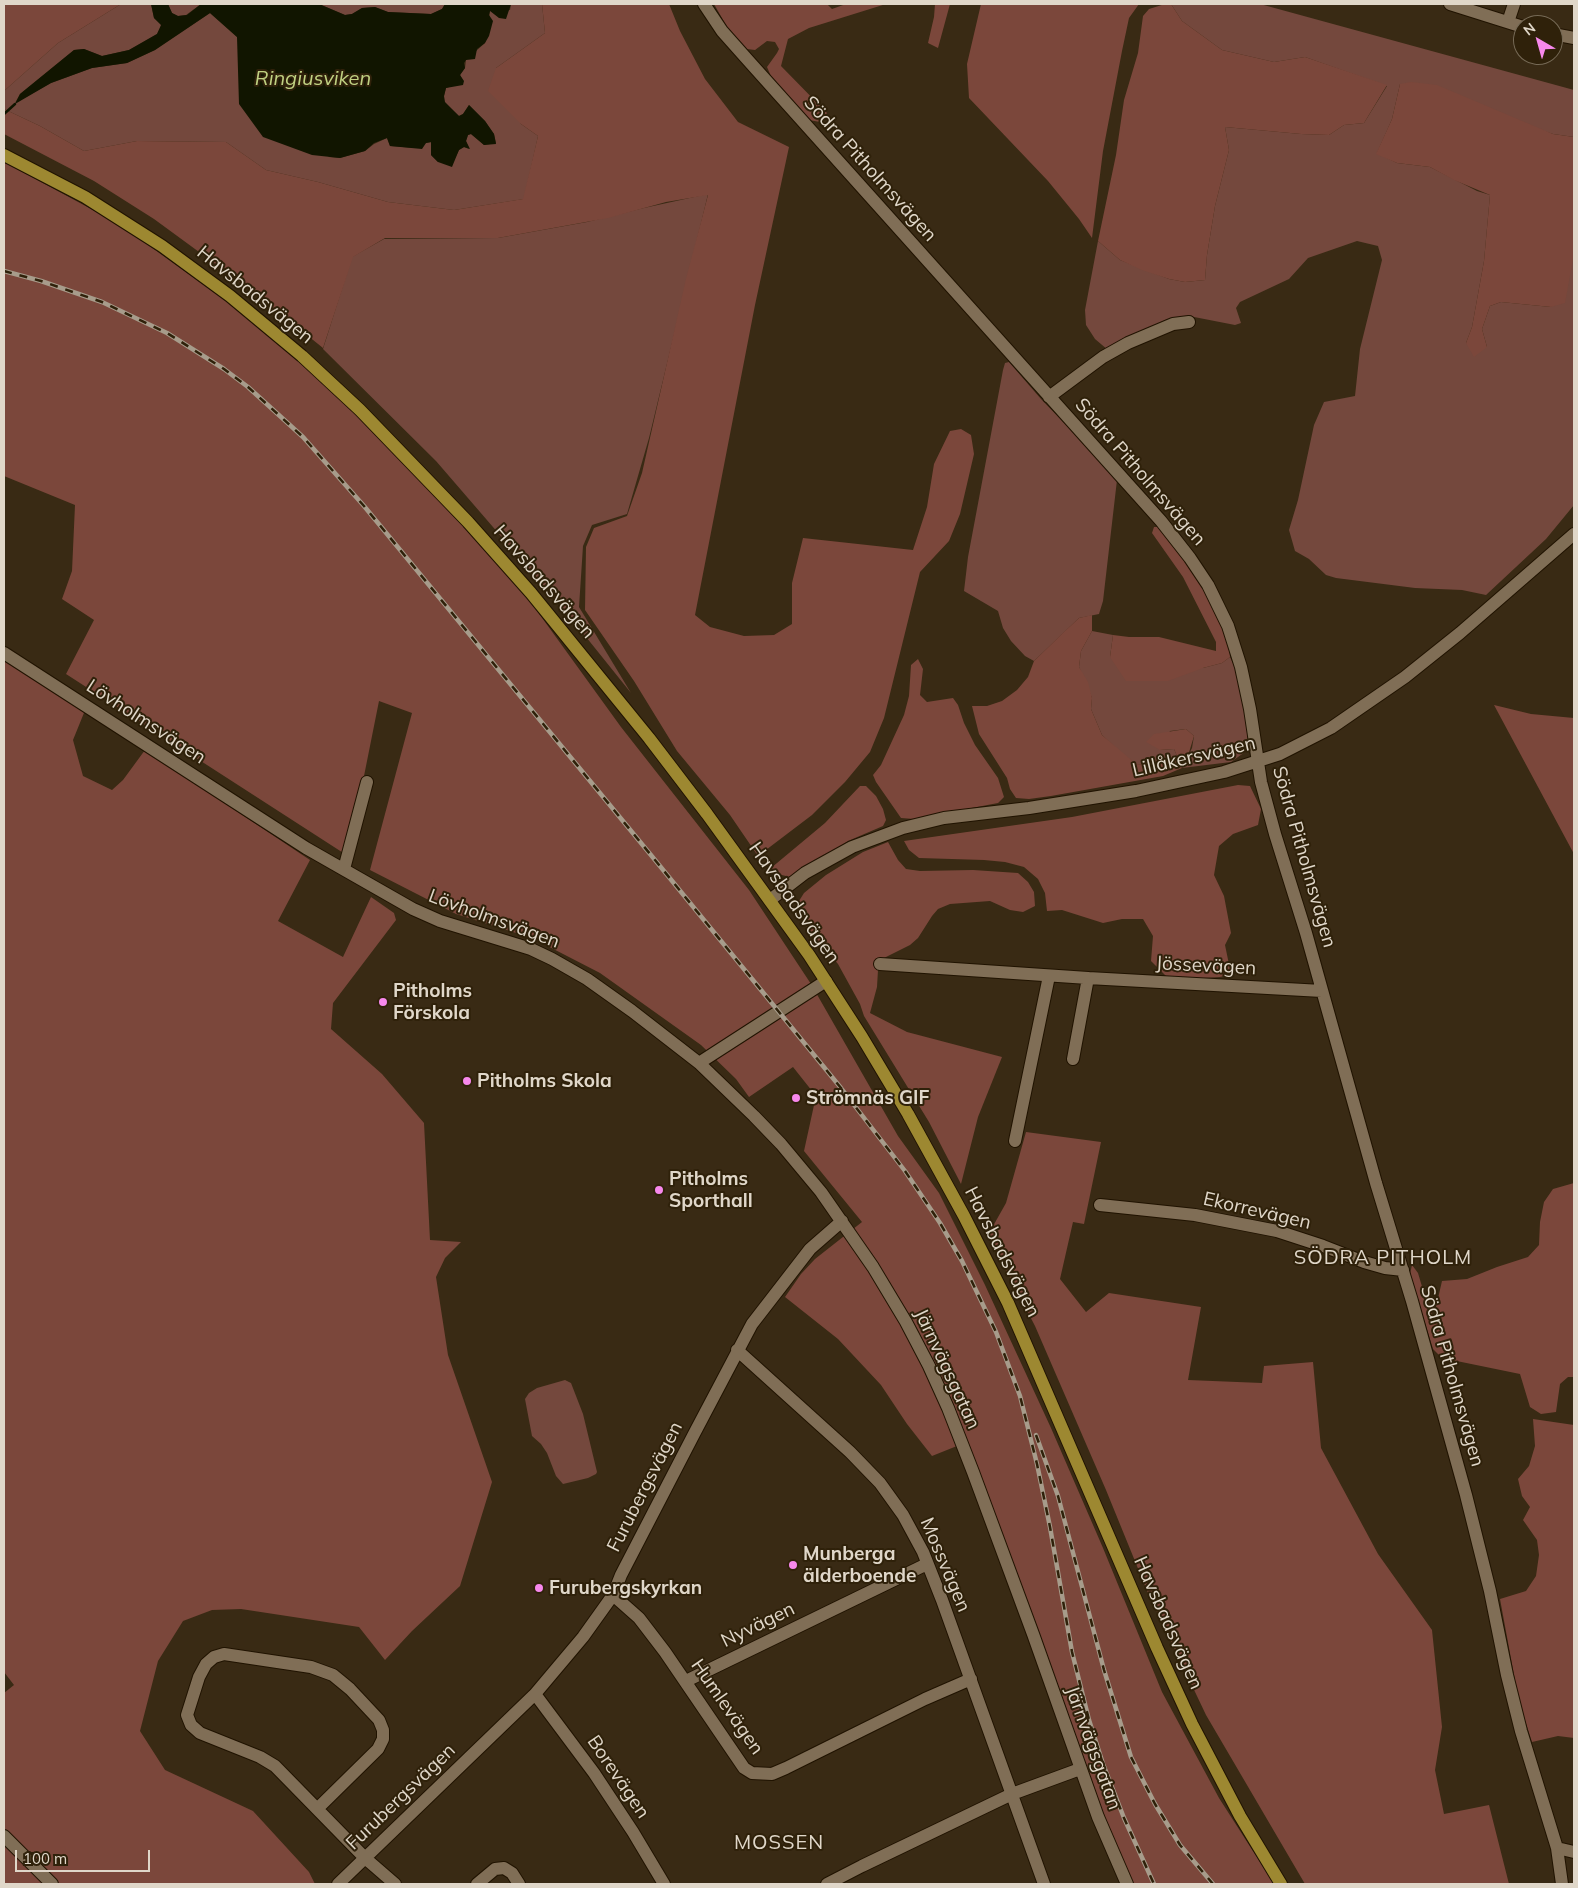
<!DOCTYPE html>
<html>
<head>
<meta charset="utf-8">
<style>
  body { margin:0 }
  #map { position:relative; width:1578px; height:1888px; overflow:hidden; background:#392a14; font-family:Mulish,sans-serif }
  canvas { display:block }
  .frame { position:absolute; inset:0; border:5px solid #e0d7c9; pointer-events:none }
  .north { position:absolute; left:1513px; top:15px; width:50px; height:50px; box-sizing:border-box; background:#2f210a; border:1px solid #766a56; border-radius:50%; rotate:322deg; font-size:14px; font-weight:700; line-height:20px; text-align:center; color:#e0d7c9 }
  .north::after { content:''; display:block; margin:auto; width:18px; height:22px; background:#f788ec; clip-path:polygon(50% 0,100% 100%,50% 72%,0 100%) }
  .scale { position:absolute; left:15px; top:1850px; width:135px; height:22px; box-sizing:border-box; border:2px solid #e0d7c9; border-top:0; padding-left:6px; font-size:15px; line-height:18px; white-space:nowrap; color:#e0d7c9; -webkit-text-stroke:4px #2f210a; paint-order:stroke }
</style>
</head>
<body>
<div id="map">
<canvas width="1578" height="1888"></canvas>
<div class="frame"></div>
<div class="north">N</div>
<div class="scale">100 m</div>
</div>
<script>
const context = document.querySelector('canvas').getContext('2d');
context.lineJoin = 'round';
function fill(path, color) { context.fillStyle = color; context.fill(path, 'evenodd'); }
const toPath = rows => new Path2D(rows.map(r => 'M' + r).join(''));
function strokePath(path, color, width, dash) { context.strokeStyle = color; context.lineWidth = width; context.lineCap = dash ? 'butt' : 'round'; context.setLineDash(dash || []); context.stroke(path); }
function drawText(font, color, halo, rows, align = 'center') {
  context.font = font + ' Mulish,sans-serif'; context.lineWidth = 4; context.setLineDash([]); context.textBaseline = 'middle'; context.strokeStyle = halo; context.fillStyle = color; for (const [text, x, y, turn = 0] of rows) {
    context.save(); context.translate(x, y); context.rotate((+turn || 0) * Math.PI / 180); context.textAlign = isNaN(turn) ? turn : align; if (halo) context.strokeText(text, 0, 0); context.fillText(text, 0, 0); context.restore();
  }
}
const green = toPath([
  [121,4,151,4,154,18,162,25,157,34,129,50,102,56,84,49,74,50,20,94,15,103,51,83,92,68,127,63,155,50,210,13,237,37,329,157,340,158,365,151,374,144,387,138,390,146,415,148,426,143,432,142,431,155,438,162,453,162,459,150,464,147,469,149,466,141,468,135,471,134,484,145,496,143,494,134,485,121,469,105,463,114,459,116,444,102,444,96,446,88,455,85,462,79,460,75,465,68,466,60,485,43,490,11,510,10,511,4,542,4,545,33,496,68,521,124,538,136,524,199,454,210,388,202,318,182,266,170,226,142,137,141,84,151,40,126,4,109,4,91,58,43],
  [168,4,201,4,186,15,178,16,172,13],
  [319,4,445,4,442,9,431,14,388,12,375,7,362,8,352,14,345,15],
  [1171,4,1260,4,1574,90,1574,137,1553,134,1400,84,1392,119,1377,153,1397,163,1430,167,1477,191,1490,195,1484,261,1472,327,1466,343,1487,347,1482,329,1490,306,1501,302,1551,307,1574,252,1574,505,1546,539,1486,595,1462,590,1415,588,1336,578,1326,575,1309,559,1295,551,1289,530,1298,500,1314,425,1324,402,1355,396,1360,349,1382,260,1378,246,1357,241,1308,258,1289,279,1240,302,1236,308,1241,323,1235,325,1189,316,1165,320,1108,350,1095,339,1086,325,1085,310,1098,241,1120,260,1169,279,1185,282,1205,280,1207,255,1215,206,1229,150,1225,127,1301,134,1329,135,1344,125,1364,123,1387,86,1305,57,1274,62,1222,50,1182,21],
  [708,194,649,438,627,514,592,525,583,546,579,607,631,693,562,607,436,461,323,349,352,257,384,239,498,238,587,222,644,208],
  [1009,362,1041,399,1101,461,1117,480,1103,601,1099,614,1079,618,1034,661,1025,656,1011,641,1003,628,998,611,964,591,968,557,1003,370,1005,363],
  [1092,631,1113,635,1110,657,1203,668,1222,663,1230,657,1236,670,1246,721,1248,742,1245,752,1231,762,1182,768,1192,748,1194,736,1186,729,1170,731,1160,750,1174,749,1177,756,1171,762,1156,765,1136,764,1122,754,1102,735,1091,709,1092,698,1079,667,1081,651],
  [565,1380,571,1383,583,1414,597,1472,596,1474,588,1478,563,1484,556,1476,547,1453,541,1444,532,1436,525,1399,529,1393,537,1388]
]);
const forest = toPath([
  [4,4,121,4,58,43,4,91],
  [542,4,669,4,680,31,705,79,738,122,789,147,755,305,695,615,710,627,744,636,774,635,792,624,792,583,803,538,913,550,927,507,934,464,950,431,961,429,971,435,974,454,960,514,949,541,920,572,884,718,870,752,845,782,812,815,758,856,730,815,677,751,634,681,585,610,586,547,594,528,627,516,642,473,686,279,708,195,666,202,608,218,498,238,385,238,353,257,323,348,251,290,154,219,94,181,4,134,4,109,40,126,84,151,137,141,226,142,266,170,318,182,388,202,454,210,523,199,538,136,521,124,488,91,496,68,545,33],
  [714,4,827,4,832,9,846,4,886,4,809,28,788,39,781,66,827,113,820,122,809,120,773,81,767,67,777,53,779,49,775,42,767,41,755,50,747,49,727,27],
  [935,4,950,4,938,48,928,43,934,17],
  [981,4,1139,4,1129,18,1122,51,1103,151,1092,238,1079,219,1048,181,969,98,967,64],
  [1165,4,1171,4,1182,21,1222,50,1274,62,1305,57,1387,85,1364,123,1344,125,1329,135,1301,134,1225,127,1229,150,1215,206,1207,255,1205,280,1185,282,1169,279,1142,270,1120,260,1098,241,1116,155,1124,100,1138,53,1143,16,1149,9],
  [1411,82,1437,85,1553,134,1574,137,1574,253,1565,303,1551,307,1501,302,1490,306,1482,329,1487,347,1474,357,1466,343,1472,327,1484,261,1490,195,1454,180,1430,167,1397,163,1376,154,1392,119,1400,84],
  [4,162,119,224,240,311,326,385,415,475,519,586,621,727,749,890,811,984,898,1136,939,1193,985,1285,1051,1428,1103,1548,1162,1692,1219,1798,1274,1884,1127,1884,962,1444,932,1456,907,1424,881,1385,838,1339,785,1297,801,1274,815,1259,862,1222,804,1151,816,1096,793,1067,749,1097,736,1079,701,1045,600,973,532,938,456,914,370,870,412,713,379,701,348,856,66,674,94,620,62,599,72,571,75,505,4,476],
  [1154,527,1159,527,1168,538,1202,585,1228,638,1230,657,1222,663,1203,668,1168,681,1126,681,1110,657,1113,635,1129,637,1159,637,1216,651,1216,642,1183,577,1152,533],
  [1092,615,1092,631,1081,651,1079,667,1088,682,1092,698,1091,709,1102,735,1136,764,1156,765,1171,762,1177,756,1174,749,1160,750,1146,742,1154,734,1186,729,1194,736,1187,759,1182,768,1163,776,1051,796,1029,799,1016,798,1010,789,1007,778,979,734,972,706,987,706,1002,701,1017,690,1028,677,1034,661,1064,632,1079,618],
  [4,650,88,703,73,740,83,776,112,790,123,780,145,750,310,860,278,921,343,957,371,897,394,913,396,920,333,1003,331,1029,382,1074,424,1123,430,1240,461,1242,445,1258,436,1277,448,1355,492,1482,460,1586,412,1631,385,1660,359,1627,241,1609,212,1610,183,1621,158,1661,140,1731,165,1770,253,1811,309,1872,315,1884,4,1884,4,1693,14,1685,4,1672],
  [918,659,923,669,920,695,927,702,953,698,958,705,964,723,975,745,998,778,1004,797,998,803,914,819,901,818,876,782,873,775,881,765,904,715,909,696,911,665],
  [1494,705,1531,714,1574,718,1574,854],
  [1238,785,1250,786,1261,809,1258,825,1233,834,1219,846,1214,875,1224,896,1231,933,1225,945,1231,974,1220,977,1170,980,1151,961,1153,936,1143,919,1122,919,1103,923,1062,910,1047,911,1045,893,1038,879,1024,867,1005,862,984,860,919,858,909,850,904,841,1072,817],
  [860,786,866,786,876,796,883,809,886,820,883,826,848,841,804,871,790,877,778,874,771,868,825,823],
  [888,842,898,860,906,869,920,871,973,870,1018,873,1028,882,1034,892,1035,906,1023,912,1010,910,990,901,950,904,938,909,932,916,918,938,910,945,884,958,878,970,877,987,870,1013,907,1032,1002,1057,978,1117,961,1184,929,1122,864,1016,860,1004,838,964,806,926,799,913,799,901,804,893,826,875,863,852],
  [1026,1132,1101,1142,1084,1224,1073,1222,1060,1279,1086,1312,1109,1293,1201,1307,1188,1380,1262,1383,1264,1366,1313,1362,1321,1448,1378,1554,1432,1630,1442,1727,1435,1770,1444,1814,1489,1805,1509,1884,1305,1884,1206,1715,1148,1593,1106,1490,1035,1326,988,1235,1006,1203],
  [1574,1183,1574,1377,1568,1377,1560,1384,1556,1412,1541,1414,1530,1407,1520,1374,1442,1358,1433,1349,1410,1274,1412,1265,1418,1273,1426,1300,1435,1321,1436,1307,1442,1281,1467,1279,1497,1267,1528,1257,1539,1245,1540,1222,1544,1202,1553,1189],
  [1533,1419,1574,1425,1574,1738,1558,1736,1532,1742,1519,1702,1500,1599,1526,1591,1536,1576,1539,1555,1537,1540,1523,1520,1530,1507,1522,1496,1518,1479,1529,1466,1535,1446]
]);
const water = toPath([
  [151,4,168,4,172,13,178,16,187,15,201,4,319,4,345,15,352,14,362,8,375,7,388,12,431,14,442,9,445,4,511,4,506,19,499,18,490,11,489,15,493,21,489,36,485,43,477,49,475,59,466,60,464,63,465,68,460,75,464,81,463,85,446,88,444,96,445,102,459,116,463,114,469,105,485,121,494,134,496,144,484,145,471,134,468,135,466,141,470,149,464,147,459,150,452,167,438,162,431,155,431,142,426,143,422,149,390,146,387,138,374,143,365,151,340,158,312,155,263,137,239,104,237,37,210,13,155,50,127,63,92,68,51,83,15,104,20,94,74,50,84,49,102,56,129,50,157,34,161,25,154,18]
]);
const stream = toPath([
  [4,114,15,104]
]);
const minor = toPath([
  [704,4,722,31,746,58,1161,521,1190,558,1208,585,1228,626,1241,667,1250,709,1261,782,1275,834,1306,933,1376,1183,1412,1301,1466,1495,1490,1591,1507,1675,1521,1731,1557,1848,1562,1884],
  [1450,4,1523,27],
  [1508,22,1514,4],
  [1553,34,1574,38],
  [1049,397,1103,357,1128,343,1173,324,1189,322],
  [4,653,306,848,413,909,440,921,531,949,552,959,587,979,632,1011,699,1063,754,1116,781,1144,821,1192,873,1267,906,1322,929,1366,948,1408,973,1472,1033,1634,1098,1817,1127,1884],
  [344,869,367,782],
  [770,900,805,873,852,847,903,828,944,818,1029,808,1136,791,1224,772,1280,754,1331,728,1405,677,1460,633,1574,534],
  [880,964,1088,978,1322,991],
  [1073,1059,1088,978],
  [699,1063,826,981],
  [1015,1141,1049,976],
  [1100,1205,1195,1215,1277,1231,1323,1246,1364,1262,1385,1268,1403,1270],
  [737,1350,850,1452,880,1483,903,1515,923,1552,942,1600,1044,1884],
  [613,1595,639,1618,665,1652,744,1768,752,1773,772,1774,786,1768,925,1699,971,1679],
  [686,1681,927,1564],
  [535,1694,594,1773,633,1832,664,1884],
  [317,1809,378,1749,383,1739,383,1730,379,1720,350,1689,333,1675,311,1667,224,1654,214,1657,206,1664,199,1677,187,1715,191,1725,200,1733,260,1757,275,1766,365,1858,395,1884],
  [4,1836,52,1884],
  [1557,1848,1574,1852],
  [338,1884,535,1694,583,1637,613,1595,621,1575,694,1434,752,1324,810,1249,842,1221],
  [477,1884,495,1869,504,1868,512,1873,519,1884],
  [827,1884,862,1866,1012,1794,1080,1769]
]);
const major = toPath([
  [4,155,85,197,162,246,230,296,302,356,360,410,468,522,531,593,649,738,707,814,809,955,862,1037,908,1114,964,1216,1008,1303,1157,1648,1192,1724,1240,1816,1281,1884]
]);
const rail = toPath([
  [4,271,41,281,102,302,167,333,224,369,248,387,303,437,364,506,655,860,841,1088,905,1171,940,1223,962,1261,996,1332,1020,1396,1037,1464,1050,1527,1072,1652,1089,1720,1103,1764,1124,1818,1154,1884],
  [1036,1435,1058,1496,1104,1670,1131,1757,1155,1804,1180,1845,1213,1884]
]);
const markers = [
  [383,1002,5,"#f788ec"],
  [467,1081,5,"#f788ec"],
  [796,1098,5,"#f788ec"],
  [659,1190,5,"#f788ec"],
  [793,1565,5,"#f788ec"],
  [539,1588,5,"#f788ec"]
];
const streetNames = [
  ["Södra Pitholmsvägen",870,169,48],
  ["Havsbadsvägen",255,295,39],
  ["Södra Pitholmsvägen",1140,472,49],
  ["Havsbadsvägen",544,582,49],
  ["Lövholmsvägen",146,722,33],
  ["Lillåkersvägen",1194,757,-13],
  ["Södra Pitholmsvägen",1304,857,74],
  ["Havsbadsvägen",794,903,55],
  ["Lövholmsvägen",494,919,20],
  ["Jössevägen",1206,966,3],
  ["Ekorrevägen",1257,1211,13],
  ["Havsbadsvägen",1002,1252,63],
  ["Järnvägsgatan",947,1369,65],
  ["Södra Pitholmsvägen",1452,1376,74],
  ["Furubergsvägen",645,1487,-63],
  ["Mossvägen",945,1565,67],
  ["Havsbadsvägen",1168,1623,66],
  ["Nyvägen",758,1625,-26],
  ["Humlevägen",727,1707,55],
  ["Järnvägsgatan",1093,1748,70],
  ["Borevägen",618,1777,56],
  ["Furubergsvägen",401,1797,-44]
];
const poiNames = [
  ["Pitholms",393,991],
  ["Förskola",393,1013],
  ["Pitholms Skola",477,1081],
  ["Strömnäs GIF",806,1098],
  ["Pitholms",669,1179],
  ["Sporthall",669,1201],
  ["Munberga",803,1554],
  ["älderboende",803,1576],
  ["Furubergskyrkan",549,1588]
];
const waterNames = [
  ["Ringiusviken",313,79]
];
const neighbourhoodNames = [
  ["SÖDRA PITHOLM",1383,1258],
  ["MOSSEN",779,1843]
];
fill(green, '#74483d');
fill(forest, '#7b473b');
fill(water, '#111500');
strokePath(stream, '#111500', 2.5);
strokePath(minor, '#201300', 14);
strokePath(major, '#201300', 14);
strokePath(minor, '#806e56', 12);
strokePath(major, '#9d8831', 12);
strokePath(rail, '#a79c8b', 4.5);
strokePath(rail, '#2f210a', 2.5, [8]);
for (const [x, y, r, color] of markers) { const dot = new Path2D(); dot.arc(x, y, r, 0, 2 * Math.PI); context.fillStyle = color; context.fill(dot); strokePath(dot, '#2f210a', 2); }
drawText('19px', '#e0d7c9', '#2f210a', streetNames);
drawText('bold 19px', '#e0d7c9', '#2f210a', poiNames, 'left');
drawText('italic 20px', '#c0d182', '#2f210a', waterNames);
context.letterSpacing = '1px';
drawText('20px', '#e0d7c9', '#2f210a', neighbourhoodNames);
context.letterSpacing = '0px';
</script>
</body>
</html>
